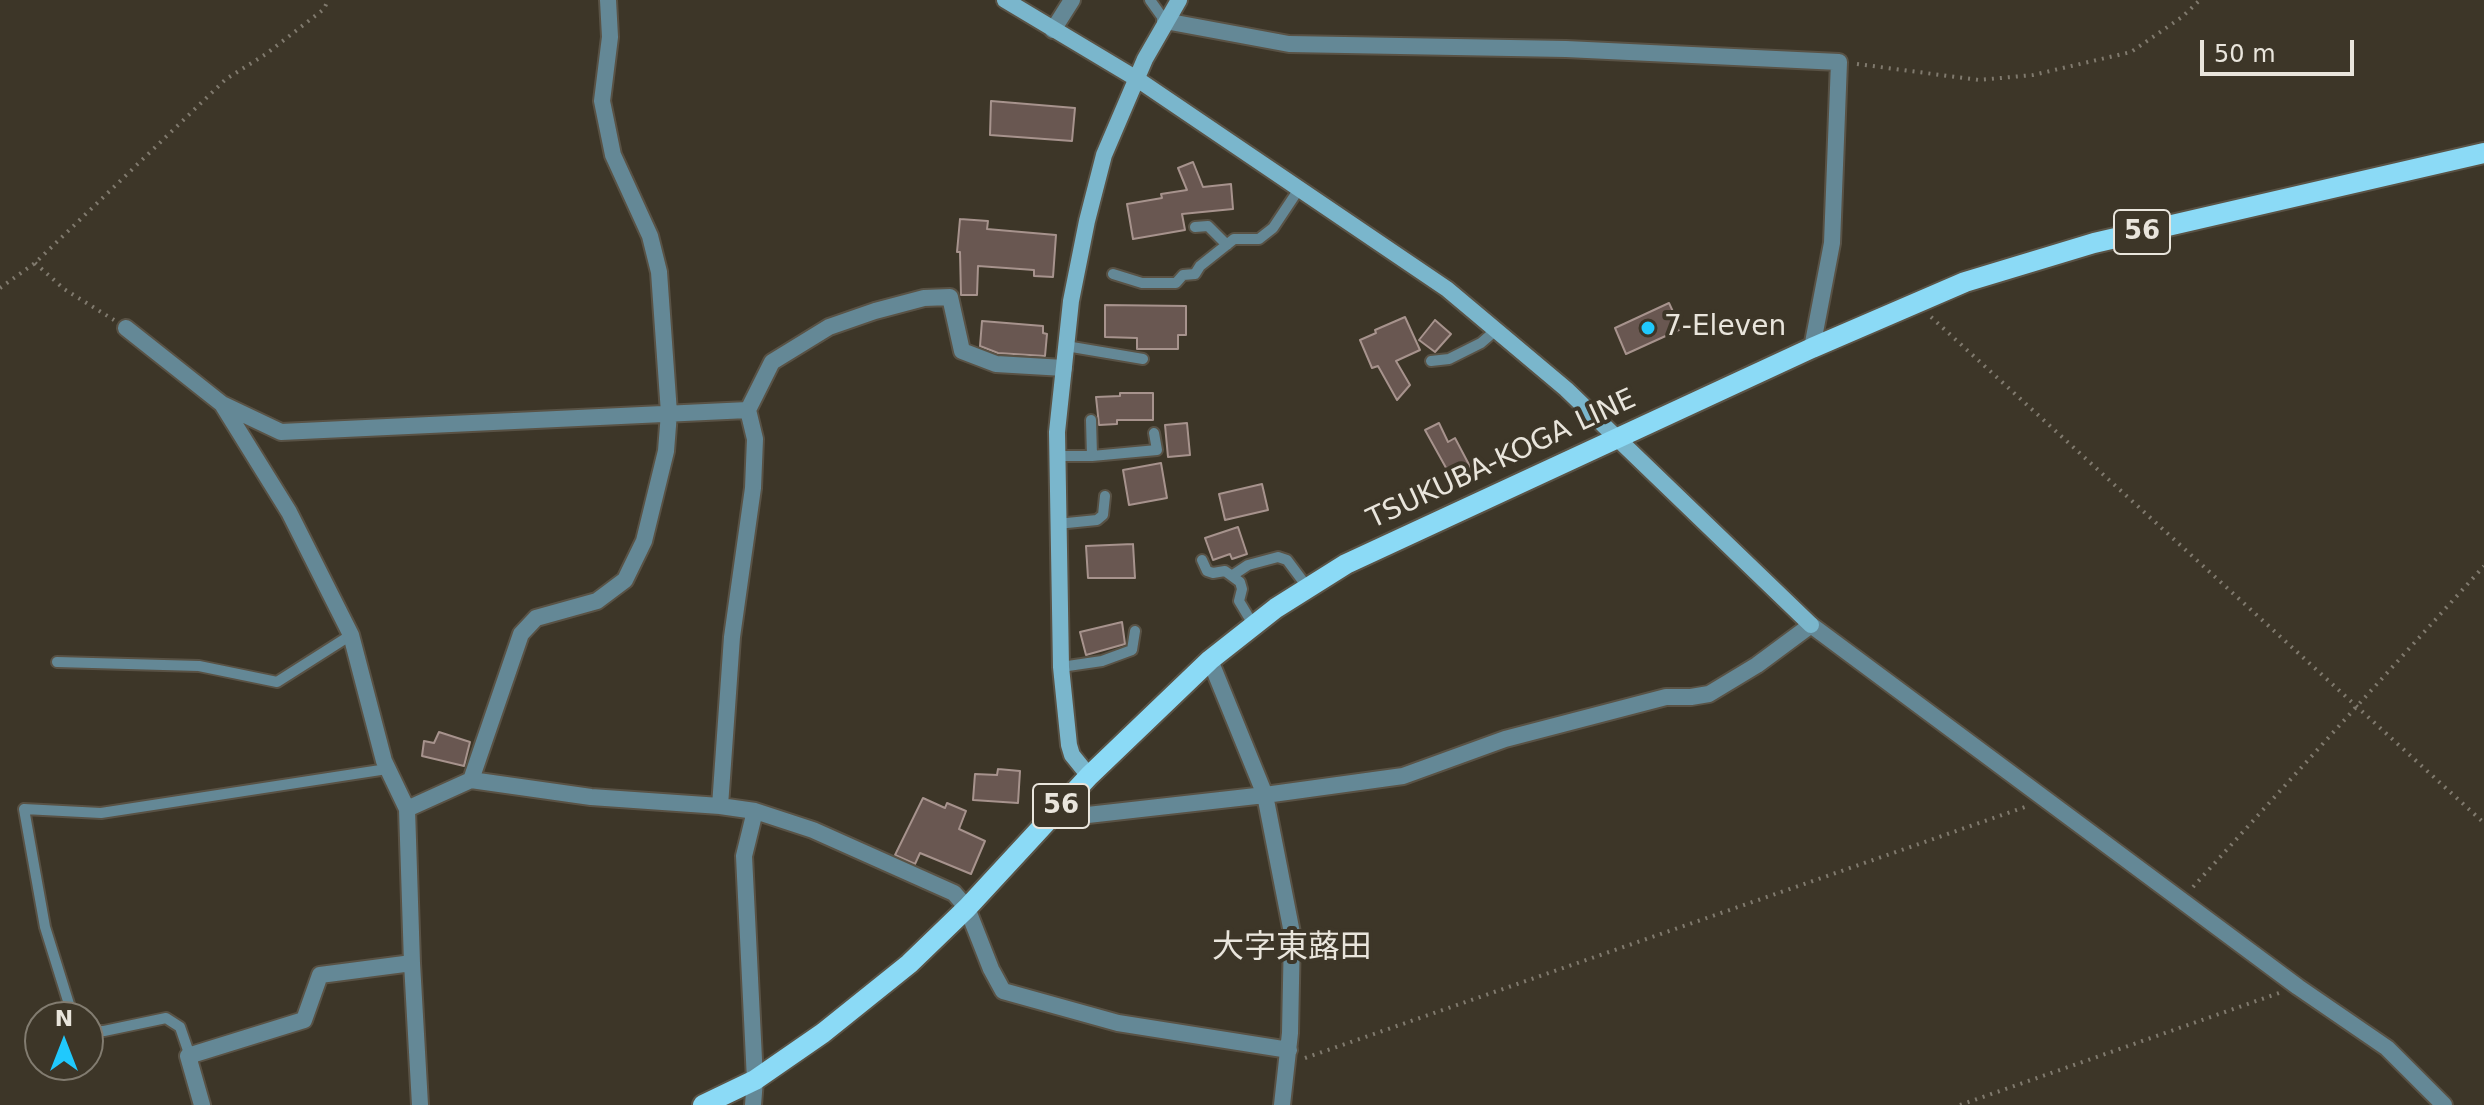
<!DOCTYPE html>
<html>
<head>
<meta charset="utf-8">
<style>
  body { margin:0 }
  #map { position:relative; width:2484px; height:1105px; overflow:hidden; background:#3d3628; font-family:"DejaVu Sans",sans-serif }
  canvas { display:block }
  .north { position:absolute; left:24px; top:1001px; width:80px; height:80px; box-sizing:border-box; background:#3d3628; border:2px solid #827c70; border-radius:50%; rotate:0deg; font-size:22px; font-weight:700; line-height:32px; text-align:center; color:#e9e5dc }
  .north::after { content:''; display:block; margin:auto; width:28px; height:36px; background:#20c9fd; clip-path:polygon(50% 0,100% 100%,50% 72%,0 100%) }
  .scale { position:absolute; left:2200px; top:40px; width:154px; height:36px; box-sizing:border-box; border:4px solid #e9e5dc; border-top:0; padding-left:10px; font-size:24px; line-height:28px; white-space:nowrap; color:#e9e5dc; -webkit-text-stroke:6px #3d3628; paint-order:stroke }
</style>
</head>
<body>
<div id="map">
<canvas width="2484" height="1105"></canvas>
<div class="north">N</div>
<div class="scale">50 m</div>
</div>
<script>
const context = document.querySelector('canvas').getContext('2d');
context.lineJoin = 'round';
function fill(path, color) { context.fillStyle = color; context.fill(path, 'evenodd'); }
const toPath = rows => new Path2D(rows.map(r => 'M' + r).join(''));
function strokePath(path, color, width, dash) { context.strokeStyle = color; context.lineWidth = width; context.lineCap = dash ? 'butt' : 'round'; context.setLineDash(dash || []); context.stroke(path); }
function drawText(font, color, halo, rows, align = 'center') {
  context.font = font + ' "DejaVu Sans","Noto Sans JP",sans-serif'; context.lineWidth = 8; context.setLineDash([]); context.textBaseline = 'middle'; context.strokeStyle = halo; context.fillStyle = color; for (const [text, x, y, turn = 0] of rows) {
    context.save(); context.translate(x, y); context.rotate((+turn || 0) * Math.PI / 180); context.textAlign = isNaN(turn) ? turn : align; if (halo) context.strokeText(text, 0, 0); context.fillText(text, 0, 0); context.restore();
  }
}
const building = toPath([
  [991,101,1075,108,1072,141,990,135,991,101],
  [1193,162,1203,187,1231,184,1233,209,1182,214,1185,230,1133,239,1127,204,1162,198,1161,194,1187,190,1178,168,1193,162],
  [960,219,988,221,987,229,1056,235,1053,277,1034,276,1034,270,978,266,977,295,961,295,960,252,957,252,960,219],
  [1669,303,1681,329,1626,354,1615,328,1669,303],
  [1105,305,1186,306,1186,335,1178,335,1178,349,1137,349,1137,338,1105,337,1105,305],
  [1405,317,1420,350,1396,361,1410,385,1397,400,1378,366,1372,368,1360,340,1376,333,1375,330,1405,317],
  [1435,320,1451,334,1435,352,1419,340,1435,320],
  [982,321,1043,326,1043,333,1047,334,1045,356,998,353,980,346,982,321],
  [1120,393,1153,393,1153,420,1117,420,1117,424,1099,425,1096,397,1120,396,1120,393],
  [1187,423,1190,455,1168,457,1165,425,1187,423],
  [1439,423,1448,442,1455,438,1475,476,1455,484,1425,430,1439,423],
  [1161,463,1167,498,1129,505,1123,470,1161,463],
  [1262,484,1268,510,1225,520,1219,494,1262,484],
  [1238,527,1247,554,1232,559,1230,554,1213,560,1205,538,1238,527],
  [1133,544,1135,578,1088,578,1086,546,1133,544],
  [1122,622,1125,644,1086,655,1080,632,1122,622],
  [439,732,470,742,464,766,422,756,424,741,434,743,439,732],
  [998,769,1020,771,1018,803,973,800,975,774,997,775,998,769],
  [923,798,945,808,947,803,966,811,959,829,985,841,971,874,920,853,915,864,895,855,923,798]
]);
const path = toPath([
  [1857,64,1979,80,2033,75,2131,52,2182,17,2200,0],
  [35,263,64,289,114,320],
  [0,288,35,263,226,79,266,54,324,9,328,0],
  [1931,317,2484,823],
  [2193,887,2484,566],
  [1305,1058,2025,807],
  [1960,1105,2279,993]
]);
const lane = toPath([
  [1150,0,1165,21],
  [1195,227,1208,226,1227,245],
  [1113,274,1142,283,1176,283,1183,275,1195,274,1200,266,1234,239,1259,239,1273,228,1299,189],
  [1066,346,1143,359],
  [1431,361,1449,359,1481,343,1496,330],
  [1091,420,1092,456,1157,450,1154,433],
  [1057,456,1092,456],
  [1057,524,1097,520,1103,515,1105,496],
  [1202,560,1207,571,1213,573,1225,571,1240,582,1242,589,1239,601,1254,626],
  [1233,575,1248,565,1278,557,1287,560,1308,588],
  [57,662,199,666,277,682,351,635],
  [1061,667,1102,661,1132,650,1135,631],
  [73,1017,45,927,24,809,101,813,387,769],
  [88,1031,104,1031,166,1018,180,1027,190,1056]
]);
const street = toPath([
  [1165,21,1289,44,1566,49,1839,62,1832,243,1812,348],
  [1053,30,1072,0],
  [126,328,222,404,289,512,351,635,384,761,407,809,412,963],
  [222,404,281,432,748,410],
  [1210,660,1265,795,1403,776,1505,739,1666,697,1691,697,1709,694,1757,665,1811,625,2298,987,2387,1048,2444,1105],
  [471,780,591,797,720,806,755,811,813,830,954,893,967,908,991,969,1003,991,1118,1023,1289,1050],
  [720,806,732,637,753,488,755,439,748,410,772,362,829,327,875,311,924,298,950,297,962,351,996,364,1064,368],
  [407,809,471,780,521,634,536,618,597,601,625,580,644,541,666,451,669,413,659,272,650,236,613,155,602,101,610,37,608,0],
  [1058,809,1070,817,1265,795,1292,933,1290,1033,1282,1105],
  [202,1105,188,1056,304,1020,320,975,412,963,420,1105],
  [753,1105,755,1080,744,856,755,811]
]);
const secondary = toPath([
  [1005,0,1137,79,1447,289,1566,389,1811,625],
  [1089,776,1072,755,1069,745,1061,667,1057,432,1071,301,1087,221,1104,155,1145,59,1179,0]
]);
const primary = toPath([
  [703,1105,755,1080,823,1033,909,964,967,908,1089,776,1210,660,1276,608,1346,564,1812,348,1965,282,2094,243,2484,153]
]);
const markers = [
  [1648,328,8,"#20c9fd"]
];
const shields = [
  [2142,232,56],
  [1061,806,56]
];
const shieldNames = [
  ["56",2142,232],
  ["56",1061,806]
];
const poiNames = [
  ["7-Eleven",1664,328]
];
const streetNames = [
  ["TSUKUBA-KOGA LINE",1502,460,-25]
];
const quarterNames = [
  ["大字東蕗田",1292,949]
];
fill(building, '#695751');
strokePath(building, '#a7938d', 2);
strokePath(lane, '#595245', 14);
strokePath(street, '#595245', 20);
strokePath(secondary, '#595245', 20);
strokePath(primary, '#595245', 24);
strokePath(path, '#807a6e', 4, [2, 6]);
strokePath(lane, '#648896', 10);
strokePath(street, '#648896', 16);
strokePath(secondary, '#7ab6cc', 16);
strokePath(primary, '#8bdaf6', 20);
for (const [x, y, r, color] of markers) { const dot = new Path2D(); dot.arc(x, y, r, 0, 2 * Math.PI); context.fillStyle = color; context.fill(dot); strokePath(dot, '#3d3628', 3); }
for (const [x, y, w] of shields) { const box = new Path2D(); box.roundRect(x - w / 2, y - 22, w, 44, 6); context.fillStyle = '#3d3628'; context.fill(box); strokePath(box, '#e9e5dc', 2); }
drawText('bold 26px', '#e9e5dc', null, shieldNames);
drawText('28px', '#e9e5dc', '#3d3628', poiNames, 'left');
drawText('28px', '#e9e5dc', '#3d3628', streetNames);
drawText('32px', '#e9e5dc', '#3d3628', quarterNames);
</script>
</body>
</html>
